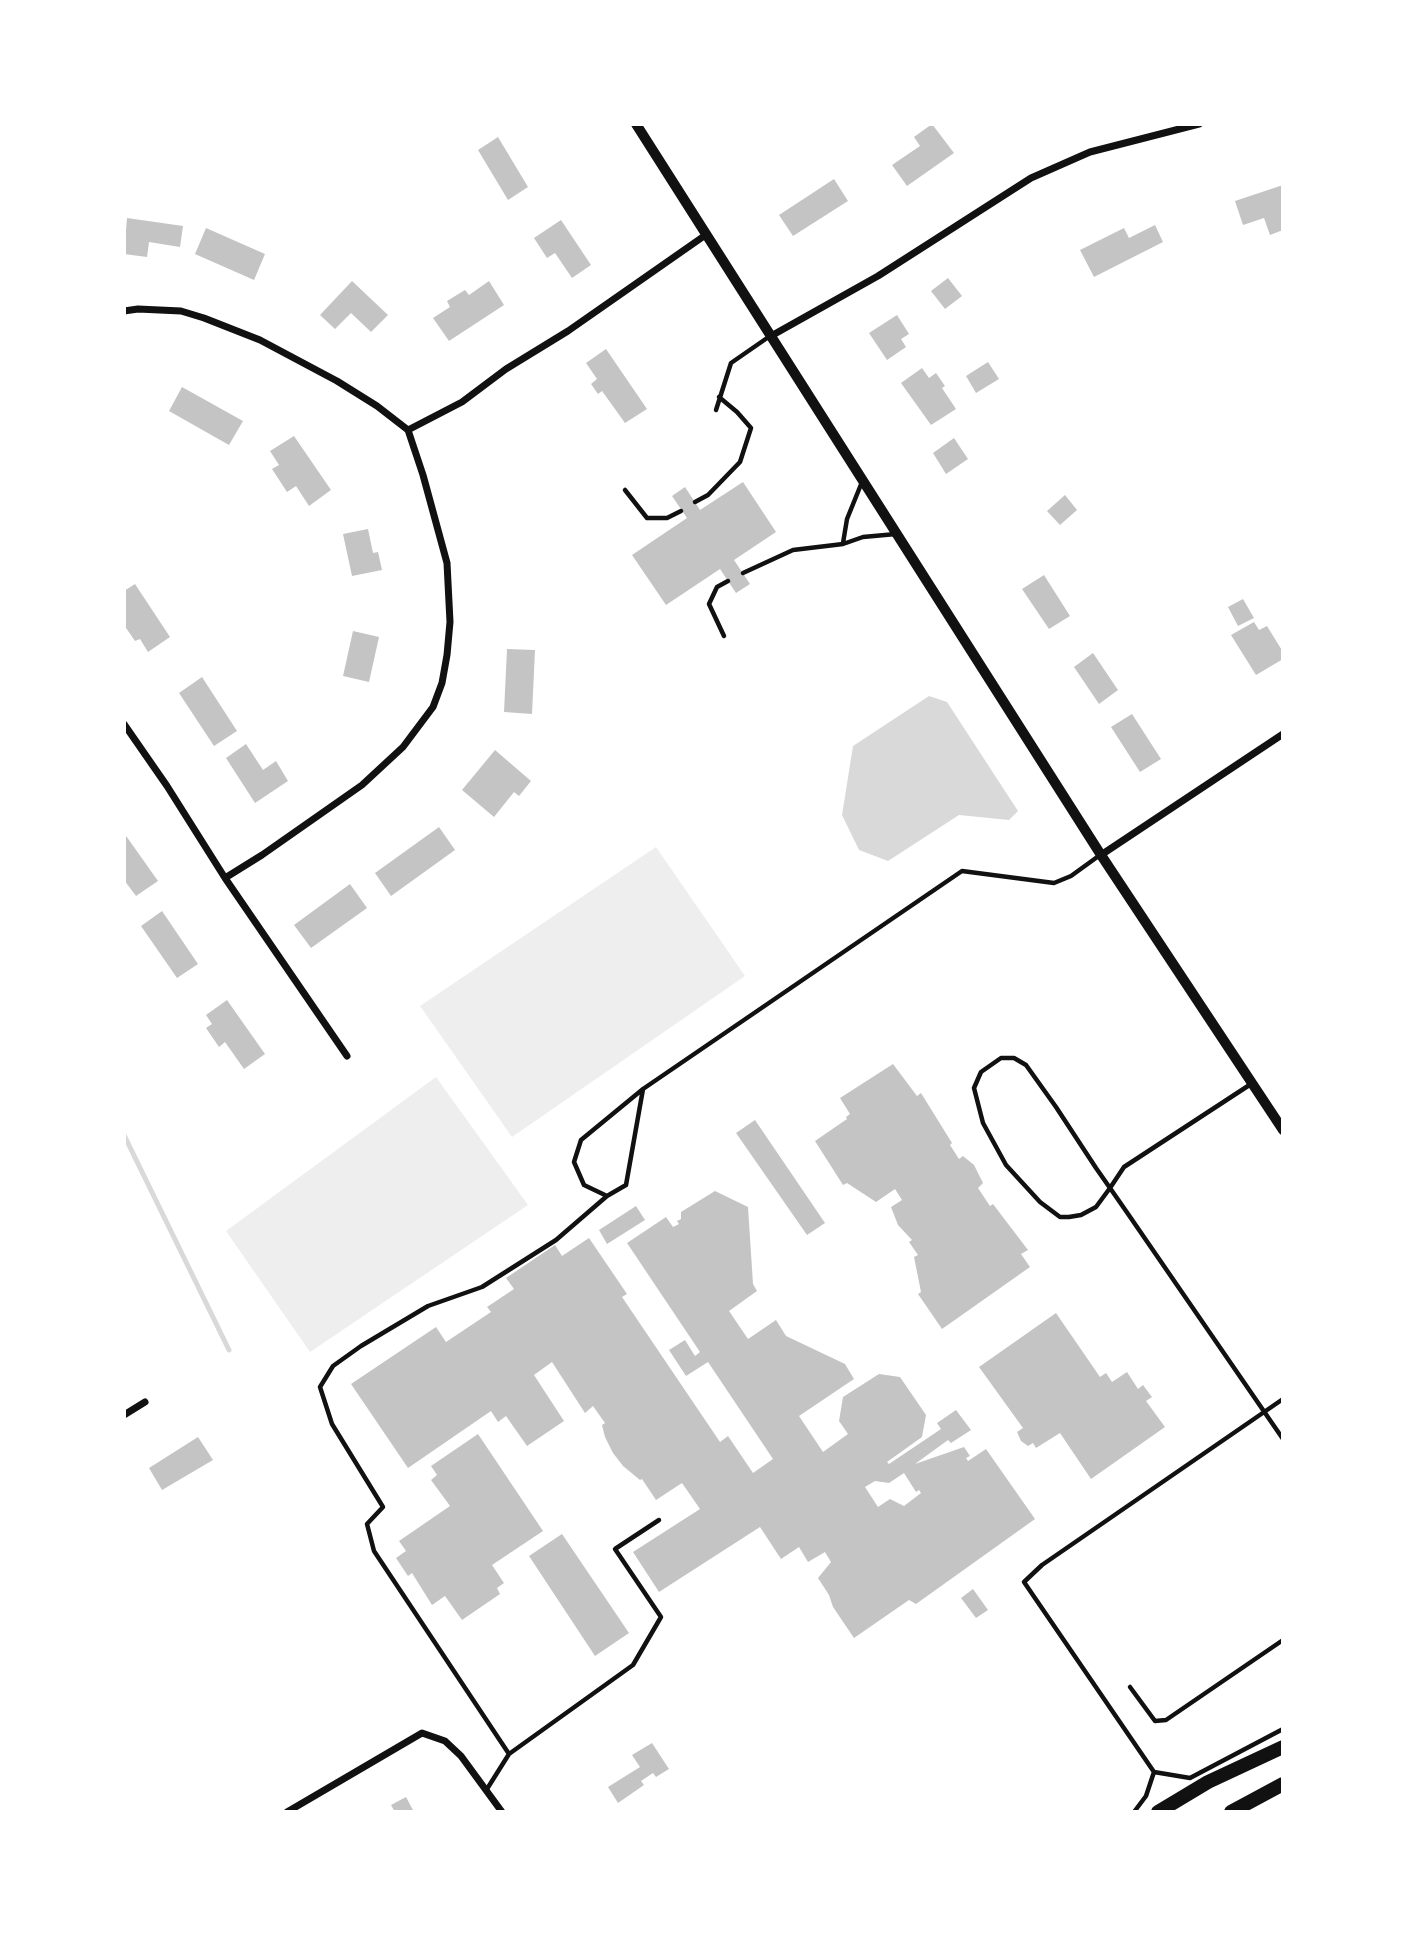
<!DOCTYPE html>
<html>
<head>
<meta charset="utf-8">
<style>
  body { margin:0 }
  #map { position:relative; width:1407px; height:1936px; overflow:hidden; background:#fff; font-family:Commissioner,sans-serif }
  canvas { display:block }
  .frame { position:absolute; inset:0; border:126px solid #fff; pointer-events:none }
</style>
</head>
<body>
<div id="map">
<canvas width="1407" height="1936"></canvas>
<div class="frame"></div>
</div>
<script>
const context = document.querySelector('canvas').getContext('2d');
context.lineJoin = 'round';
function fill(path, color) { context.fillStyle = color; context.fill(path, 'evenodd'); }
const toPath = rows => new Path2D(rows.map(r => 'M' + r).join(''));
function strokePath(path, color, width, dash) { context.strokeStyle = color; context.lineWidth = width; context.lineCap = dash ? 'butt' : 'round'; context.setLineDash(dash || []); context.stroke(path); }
const green = toPath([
  [656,847,745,976,512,1137,420,1006],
  [436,1077,528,1205,310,1352,226,1231]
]);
const water = toPath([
  [929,696,947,702,1018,811,1009,820,959,815,888,861,859,850,842,815,853,746]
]);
const stream = toPath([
  [124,1135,229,1350]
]);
const building = toPath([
  [932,124,954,153,907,186,892,165,920,146,914,137],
  [498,137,528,187,508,200,478,150],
  [834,179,848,201,793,236,779,215],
  [1283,185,1283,230,1270,235,1264,218,1243,225,1235,201],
  [127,218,183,226,180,247,149,242,147,257,124,254],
  [561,220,591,265,572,278,555,253,547,258,534,238],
  [1155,225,1163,242,1094,277,1080,250,1124,228,1129,238],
  [206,228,265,254,254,280,195,254],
  [948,278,962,296,945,309,931,291],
  [352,281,388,315,371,332,351,313,335,329,320,315],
  [489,281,504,305,449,341,433,318,450,307,447,301,465,290,469,295],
  [897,315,909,334,901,339,906,347,887,360,869,333],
  [606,349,647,409,625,423,602,391,598,394,591,384,597,379,586,363],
  [988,362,999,379,976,393,966,376],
  [922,368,929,378,936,373,945,386,942,388,956,409,931,425,901,383],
  [182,387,243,421,229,445,169,411],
  [294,436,331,490,309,506,296,486,287,492,272,469,279,465,270,451],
  [954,438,968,459,946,474,933,453],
  [743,482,776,532,734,560,750,584,736,593,720,569,666,605,632,555,687,518,672,496,685,487,700,510],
  [1065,495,1077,510,1060,525,1047,511],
  [368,529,373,553,378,552,382,570,352,576,343,534],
  [1044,575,1070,616,1049,629,1022,589],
  [135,584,170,637,148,652,140,639,135,641,124,625,126,620,124,617,124,591],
  [1243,599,1254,618,1238,626,1228,607],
  [1254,622,1259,630,1267,626,1283,652,1283,659,1256,675,1231,635],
  [353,631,379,637,369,682,343,676],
  [507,649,535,650,532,714,504,712],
  [1093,653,1118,690,1099,704,1074,667],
  [202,677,237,731,214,746,179,693],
  [1132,714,1161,759,1140,772,1111,727],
  [246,744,263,770,276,761,288,781,255,803,226,758],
  [495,750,531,781,519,796,514,792,494,817,462,790],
  [439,827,455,850,391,896,375,873],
  [124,833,158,881,136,896,124,880],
  [350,884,367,908,311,948,294,925],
  [162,911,198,964,177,978,141,926],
  [227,1000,265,1054,244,1069,225,1042,219,1047,206,1028,212,1024,206,1015],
  [893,1064,917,1096,921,1093,952,1143,950,1145,959,1159,963,1156,974,1165,983,1183,978,1188,990,1206,993,1204,1028,1250,1021,1254,1030,1267,942,1329,918,1294,921,1292,914,1257,918,1255,909,1242,912,1240,898,1225,891,1207,902,1200,895,1189,876,1202,847,1183,843,1185,815,1141,847,1119,846,1117,850,1114,840,1098],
  [755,1120,825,1223,807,1235,736,1133],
  [715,1191,748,1207,753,1284,757,1291,729,1311,748,1339,776,1320,786,1336,845,1364,854,1379,799,1416,823,1452,848,1434,839,1421,843,1397,879,1374,900,1377,926,1415,922,1437,887,1462,889,1464,941,1429,937,1423,956,1410,971,1430,951,1443,948,1440,915,1464,964,1447,970,1456,966,1458,968,1461,986,1449,1035,1519,916,1604,909,1600,854,1638,833,1607,829,1595,818,1578,831,1562,825,1552,808,1562,799,1547,781,1559,760,1527,659,1592,633,1552,700,1509,682,1483,656,1500,642,1479,640,1480,623,1466,613,1453,605,1437,602,1425,605,1423,593,1406,585,1413,552,1362,534,1375,564,1421,527,1446,506,1416,498,1422,491,1411,408,1468,351,1384,436,1327,446,1342,491,1312,487,1307,514,1289,506,1278,555,1245,562,1256,589,1238,627,1294,622,1297,720,1442,728,1436,753,1473,773,1459,708,1362,686,1376,669,1350,685,1340,695,1356,700,1352,627,1243,666,1217,673,1227,679,1224,677,1221,681,1219,681,1212],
  [904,1473,916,1492,919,1490,921,1493,904,1506,890,1499,878,1507,865,1487,875,1481,889,1483],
  [636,1206,645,1220,607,1244,599,1230],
  [1056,1313,1100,1377,1106,1373,1112,1382,1127,1372,1138,1389,1143,1385,1152,1397,1146,1401,1165,1427,1091,1479,1060,1433,1036,1448,1033,1443,1028,1446,1021,1441,1017,1432,1023,1428,979,1367],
  [478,1434,543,1531,492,1565,504,1583,497,1588,500,1594,462,1620,445,1596,432,1605,412,1573,408,1576,396,1558,406,1551,399,1541,450,1506,431,1480,437,1475,431,1466],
  [198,1437,213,1460,162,1490,149,1468],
  [562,1534,629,1633,595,1656,529,1556],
  [973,1589,988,1610,976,1618,961,1598],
  [652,1743,669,1769,656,1777,653,1773,641,1781,644,1785,618,1803,608,1787,640,1767,632,1755],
  [406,1797,414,1812,395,1812,391,1805]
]);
const service = toPath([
  [716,410,731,363,770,336],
  [625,490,647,518,667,518,681,511],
  [695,502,708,495,740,462,751,428,737,412,719,397],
  [843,543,847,519,862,482],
  [743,573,793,550,843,544,863,537,896,534],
  [724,636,709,604,717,587,728,581],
  [1251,1084,1124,1167,1110,1188,1096,1207,1081,1215,1069,1217,1060,1217,1040,1202,1006,1165,983,1123,974,1088,981,1072,1001,1058,1014,1058,1026,1065,1056,1107,1096,1168,1110,1188,1126,1211,1283,1439],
  [643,1089,581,1140,574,1162,584,1185,607,1196,626,1185,643,1089,962,871,1054,883,1071,876,1100,855],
  [1130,1687,1155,1721,1166,1720,1283,1640],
  [509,1754,633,1665,661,1617,615,1549,659,1520],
  [1154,1772,1024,1582,1042,1565,1283,1399],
  [487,1789,509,1754,374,1551,367,1524,383,1507,332,1424,320,1387,333,1366,361,1346,428,1306,482,1287,556,1240,607,1196],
  [1134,1812,1146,1796,1154,1772,1190,1778,1283,1729]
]);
const minor = toPath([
  [124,311,138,309,181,311,204,318,260,340,337,381,377,406,408,430],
  [771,336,878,276,1031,178,1090,152,1199,124],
  [408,430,462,402,506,369,568,331,707,234],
  [124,724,167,786,225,878,347,1056],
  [1101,855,1283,734],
  [225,878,262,855,362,785,403,747,433,707,442,683,447,655,450,622,447,563,423,475,408,430],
  [124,1415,145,1402],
  [287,1812,422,1733,445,1741,461,1756,502,1812]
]);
const tertiary = toPath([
  [636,124,1101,855,1283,1130]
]);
const primary = toPath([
  [1158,1812,1208,1782,1283,1747],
  [1231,1812,1283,1784]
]);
fill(green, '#eee');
fill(water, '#d9d9d9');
strokePath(stream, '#d9d9d9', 5);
fill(building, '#c4c4c4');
strokePath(service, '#111', 4.5);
strokePath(minor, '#111', 7);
strokePath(tertiary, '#111', 10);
strokePath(primary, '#111', 14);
</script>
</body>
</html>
